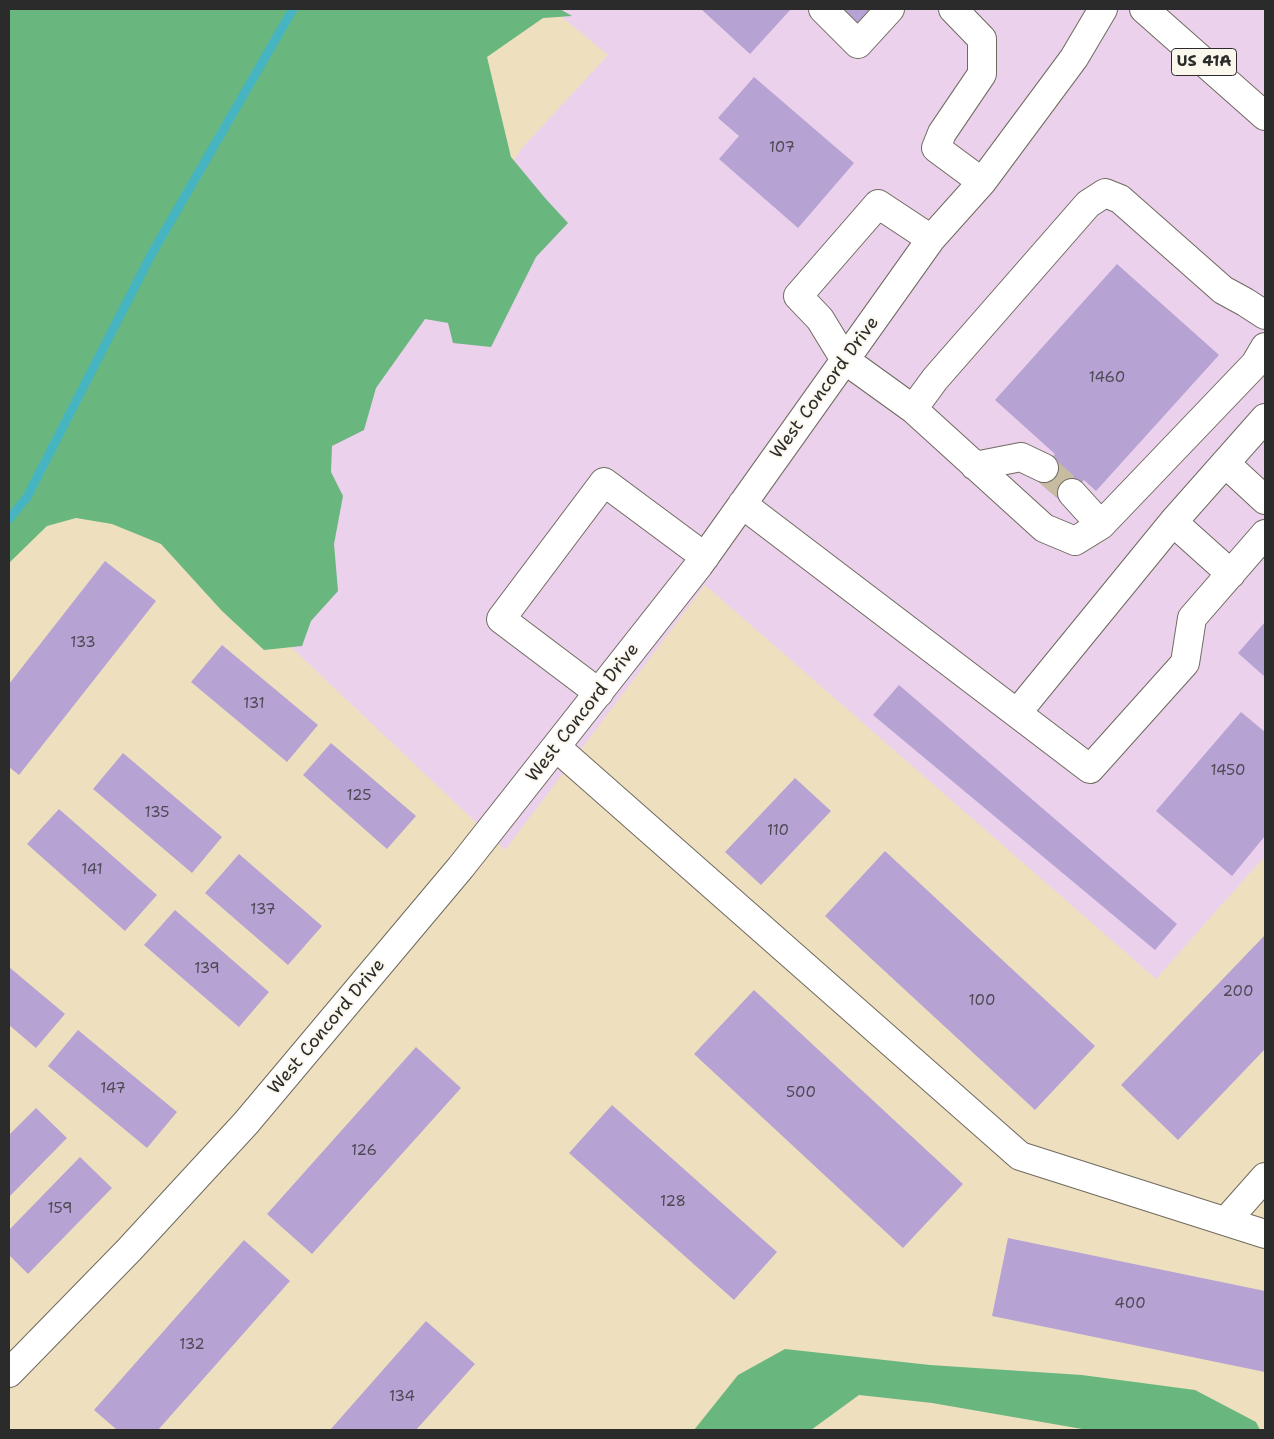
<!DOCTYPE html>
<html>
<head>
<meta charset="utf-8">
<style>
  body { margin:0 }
  #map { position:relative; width:1274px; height:1439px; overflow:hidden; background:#eee0bf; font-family:"Shantell Sans",sans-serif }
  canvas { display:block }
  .frame { position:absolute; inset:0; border:10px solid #2b2b2b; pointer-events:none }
</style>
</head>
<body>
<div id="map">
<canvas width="1274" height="1439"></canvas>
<div class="frame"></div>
</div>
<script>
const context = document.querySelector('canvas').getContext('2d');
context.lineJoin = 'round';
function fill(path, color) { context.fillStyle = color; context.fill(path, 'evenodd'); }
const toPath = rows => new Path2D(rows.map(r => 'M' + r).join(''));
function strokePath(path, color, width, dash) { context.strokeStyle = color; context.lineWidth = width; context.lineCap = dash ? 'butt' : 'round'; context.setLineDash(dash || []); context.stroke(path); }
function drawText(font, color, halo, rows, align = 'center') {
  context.font = font + ' "Shantell Sans",sans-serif'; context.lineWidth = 4; context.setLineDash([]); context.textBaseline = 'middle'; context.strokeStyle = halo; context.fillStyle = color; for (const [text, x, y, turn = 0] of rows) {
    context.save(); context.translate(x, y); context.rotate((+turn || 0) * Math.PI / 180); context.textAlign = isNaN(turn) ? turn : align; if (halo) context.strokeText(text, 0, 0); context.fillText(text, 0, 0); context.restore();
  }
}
const built = toPath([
  [552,9,1265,9,1265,856,1156,979,705,585,505,850,233,592,521,149,608,55]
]);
const forest = toPath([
  [9,9,560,9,572,16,543,18,487,57,511,157,545,198,568,223,536,257,491,347,453,343,448,323,425,319,376,388,364,430,332,446,331,472,343,496,334,544,338,591,311,621,302,646,264,650,222,611,161,544,112,524,76,518,47,526,9,563],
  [785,1349,930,1365,1082,1375,1195,1390,1256,1422,1260,1430,1088,1430,932,1403,859,1395,811,1430,694,1430,738,1375]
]);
const stream = toPath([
  [9,519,27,497,151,255,293,9]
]);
const building = toPath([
  [701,9,791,9,750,54],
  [830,9,876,9,855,32],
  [754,77,854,163,798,228,719,159,739,136,718,118],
  [1117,264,1219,355,1096,491,1084,480,1063,503,1034,478,1055,454,995,400],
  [105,561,156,601,19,775,9,767,9,684],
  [1265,622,1265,677,1238,653],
  [222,645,318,725,287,762,191,682],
  [899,685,1177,924,1155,950,873,715],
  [1241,712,1265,732,1265,836,1232,876,1156,811],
  [331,743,416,816,387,849,303,775],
  [123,753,222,837,192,873,93,789],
  [795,778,831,811,761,885,725,852],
  [59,809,157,895,125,931,27,844],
  [885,851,1095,1046,1035,1110,825,916],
  [239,854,322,926,288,965,205,893],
  [175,910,269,992,239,1027,144,945],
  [1265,935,1265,1049,1178,1140,1121,1085],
  [9,967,65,1014,36,1048,9,1025],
  [754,990,963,1184,903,1248,694,1054],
  [78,1030,177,1112,147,1148,48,1066],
  [416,1047,461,1088,312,1254,267,1214],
  [612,1105,777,1252,734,1300,569,1153],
  [36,1108,67,1138,9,1197,9,1135],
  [80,1157,112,1188,28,1274,9,1255,9,1230],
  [1008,1238,1265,1291,1265,1372,992,1316],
  [244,1240,290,1281,158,1430,117,1430,94,1410],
  [426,1321,475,1364,416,1430,330,1430]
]);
const minorTunnel = toPath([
  [1044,468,1072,493]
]);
const minor = toPath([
  [823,9,858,44,890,9],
  [953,9,982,39,982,74,942,133,936,148,982,182],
  [1265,315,1245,302,1223,290,1120,199,1105,193,1088,204,935,379,913,409,1044,528,1075,541,1101,525,1255,364,1265,347],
  [913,409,845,360,820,319,798,296,878,204,931,239],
  [1225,463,1265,500],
  [975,466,1021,457,1044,468],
  [1072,493,1101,525],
  [742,504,1090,769,1185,663,1192,618,1265,534],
  [1173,522,1231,574],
  [599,693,501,619,604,482,705,557],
  [1017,713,1173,522,1265,418],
  [556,747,1020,1156,1265,1234],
  [1226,1221,1265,1177],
  [9,1373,129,1250,246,1123,461,867,699,565,931,239,982,182,1074,58,1103,9]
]);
const highway = toPath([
  [1144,9,1265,116]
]);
const numberNames = [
  ["107",782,148],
  ["1460",1107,378],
  ["133",83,643],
  ["131",254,704],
  ["1450",1228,771],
  ["125",359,796],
  ["135",157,813],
  ["110",778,831],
  ["141",92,870],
  ["137",263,910],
  ["139",207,969],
  ["200",1238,992],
  ["100",982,1001],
  ["147",113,1089],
  ["500",801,1093],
  ["126",364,1151],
  ["128",673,1202],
  ["159",60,1209],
  ["400",1130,1304],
  ["132",192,1345],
  ["134",402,1397]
];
const shields = [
  [1204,62,65]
];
const shieldNames = [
  ["US 41A",1204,62]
];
const streetNames = [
  ["West Concord Drive",825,388,-54],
  ["West Concord Drive",583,713,-52],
  ["West Concord Drive",327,1027,-50]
];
fill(built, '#ebd1eb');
fill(forest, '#6ab67f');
strokePath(stream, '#46b5c1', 9);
fill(building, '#b6a3d4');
strokePath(minorTunnel, '#c7bca1', 28, [28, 14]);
strokePath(minor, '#6f6a5f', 30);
strokePath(highway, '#6f6a5f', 30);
strokePath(minor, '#fff', 28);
strokePath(highway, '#fff', 28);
drawText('15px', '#4e4955', null, numberNames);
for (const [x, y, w] of shields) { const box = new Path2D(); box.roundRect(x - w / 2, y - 13.5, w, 27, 4); context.fillStyle = '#fbf7ec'; context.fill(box); strokePath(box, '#2b2b2b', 1); }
drawText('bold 16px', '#2b2b2b', null, shieldNames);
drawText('18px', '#2b2b2b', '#fbf7ec', streetNames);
</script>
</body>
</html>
